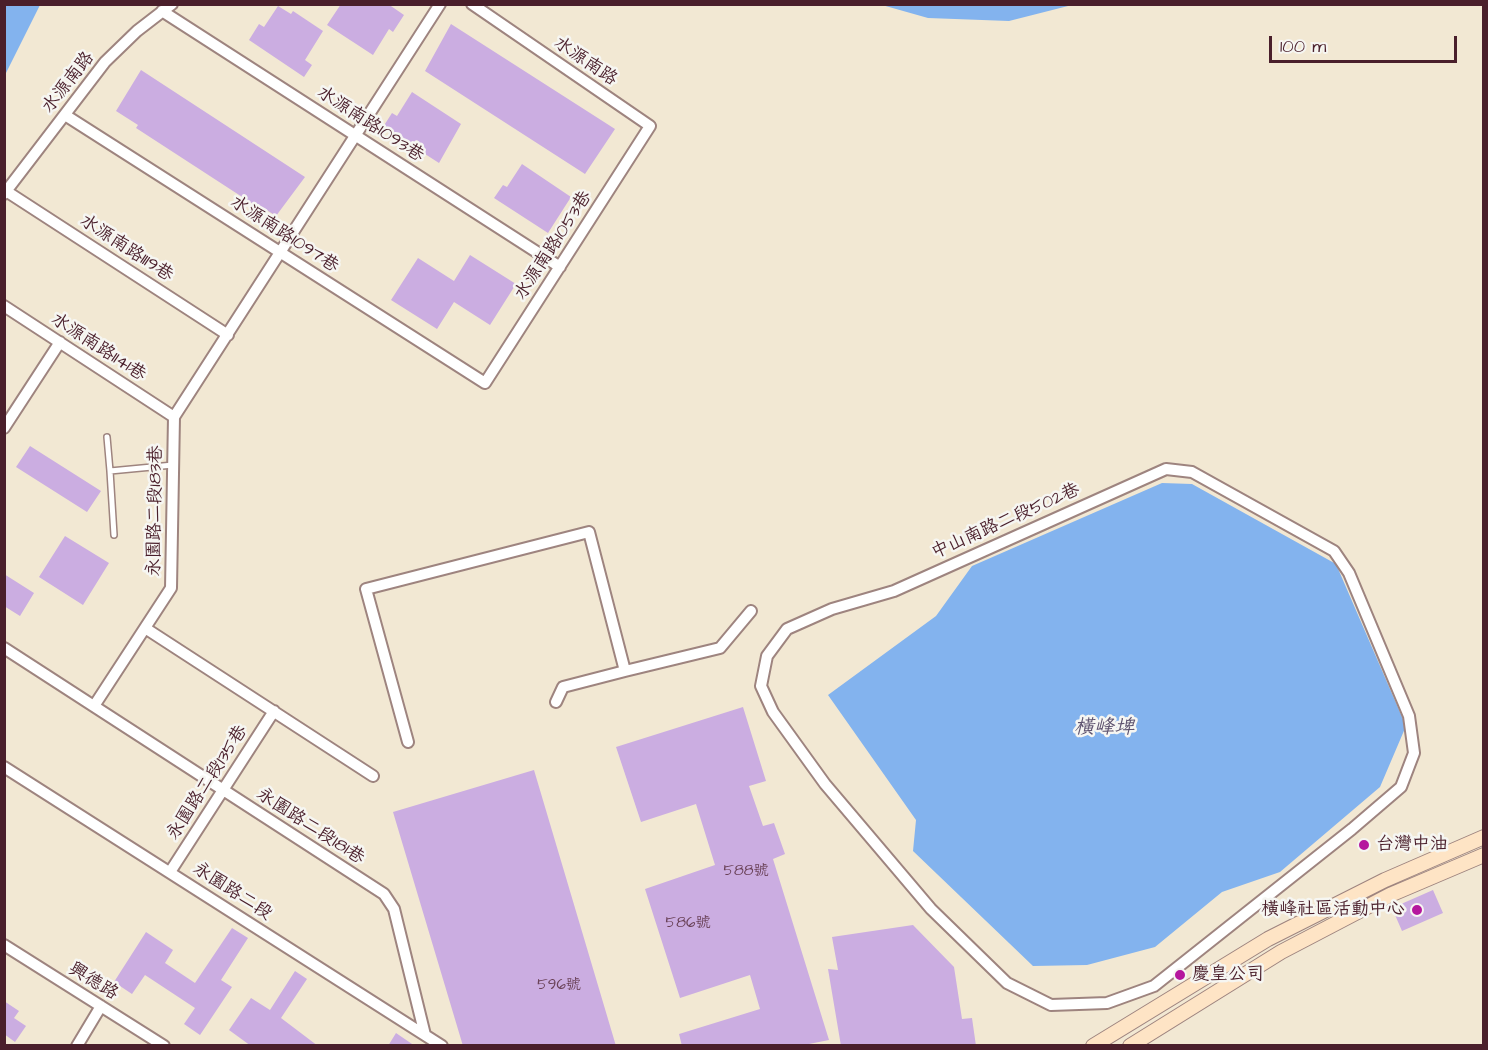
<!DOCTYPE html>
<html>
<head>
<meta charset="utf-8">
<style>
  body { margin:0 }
  #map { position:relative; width:1488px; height:1050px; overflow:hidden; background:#f2e8d3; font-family:"Architects Daughter",sans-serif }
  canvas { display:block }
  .frame { position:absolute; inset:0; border:6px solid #4a1f2b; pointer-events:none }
  .scale { position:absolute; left:1269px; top:36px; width:188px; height:27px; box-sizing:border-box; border:3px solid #4a1f2b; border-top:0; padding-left:8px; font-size:18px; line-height:21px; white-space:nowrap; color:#4a1f2b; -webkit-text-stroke:4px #f6f6f2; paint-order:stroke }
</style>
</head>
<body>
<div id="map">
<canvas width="1488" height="1050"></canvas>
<div class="frame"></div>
<div class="scale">100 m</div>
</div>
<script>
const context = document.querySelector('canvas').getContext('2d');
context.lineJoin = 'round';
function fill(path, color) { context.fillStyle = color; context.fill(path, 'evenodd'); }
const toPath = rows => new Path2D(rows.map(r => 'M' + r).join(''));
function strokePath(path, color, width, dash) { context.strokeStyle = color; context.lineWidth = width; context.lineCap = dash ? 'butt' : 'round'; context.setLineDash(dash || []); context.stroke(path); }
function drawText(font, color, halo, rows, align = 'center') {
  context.font = font + ' "Architects Daughter","LXGW WenKai TC",sans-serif'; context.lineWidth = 5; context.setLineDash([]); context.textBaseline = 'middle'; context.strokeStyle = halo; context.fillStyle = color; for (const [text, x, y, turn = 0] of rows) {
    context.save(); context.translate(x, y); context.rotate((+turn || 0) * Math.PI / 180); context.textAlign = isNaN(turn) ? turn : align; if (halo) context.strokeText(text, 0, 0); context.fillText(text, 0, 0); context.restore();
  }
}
const water = toPath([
  [5,4,40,5,5,75,4,5],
  [882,5,1072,5,1009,21,928,18],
  [1162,483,1192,484,1336,564,1406,726,1380,787,1280,872,1222,892,1155,947,1087,965,1033,966,913,851,916,820,828,695,936,616,972,566]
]);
const building = toPath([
  [341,4,388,4,404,15,393,32,389,29,373,55,327,25],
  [278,6,291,14,293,11,323,31,305,60,312,65,304,77,249,40,259,24,264,27],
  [451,24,615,129,585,174,425,71],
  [141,70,305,177,276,216,254,202,253,204,136,128,138,125,116,111],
  [412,92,461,124,439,163,383,127,392,113,397,116],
  [522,164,571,197,548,233,494,198,503,185,507,187],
  [470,255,516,284,490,325,454,302,437,329,391,300,418,258,454,281],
  [30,446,101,491,87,512,16,467],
  [65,536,109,563,83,605,39,577],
  [4,574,34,593,20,616,4,606],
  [743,707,766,781,749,786,763,826,774,823,785,854,773,859,829,1040,799,1046,682,1046,679,1034,760,1009,750,975,680,998,645,889,715,865,696,804,641,822,616,747],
  [534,770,616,1046,463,1046,393,812],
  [1433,890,1443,913,1402,931,1392,908],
  [913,925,954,967,962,1019,972,1018,976,1046,841,1046,828,969,838,970,832,937],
  [232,928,248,938,221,980,232,987,200,1035,184,1024,195,1008,145,975,132,994,114,982,146,932,173,950,165,963,195,983],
  [295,971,307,979,281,1018,318,1046,251,1046,229,1030,251,998,270,1010],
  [4,1001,19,1011,14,1018,26,1026,15,1042,4,1034],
  [396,1033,415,1046,388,1046]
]);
const service = toPath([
  [107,437,110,471],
  [114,535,110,471,173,465]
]);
const minor = toPath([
  [162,11,560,267],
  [65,115,485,383,650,126,472,4],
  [6,191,228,335],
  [4,194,105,62,137,31,172,4],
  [4,306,174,417],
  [4,428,60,342],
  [1166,469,1192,472,1334,551,1349,573,1409,716,1414,753,1401,787,1352,829,1154,986,1107,1003,1051,1005,1007,983,931,909,825,784,773,712,761,686,767,656,787,629,832,609,894,591,1166,469],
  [145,628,373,776],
  [4,648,384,894,394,909,425,1035],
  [625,671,720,648,751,611],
  [94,706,171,588,174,417,440,4],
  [408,742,366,589,589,532,625,671,563,687,556,702],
  [4,767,442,1046],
  [170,872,274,711],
  [4,945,164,1046],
  [77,1046,101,1006]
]);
const secondary = toPath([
  [1093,1046,1268,939,1385,880,1484,837],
  [1130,1046,1281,952,1390,895,1484,855]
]);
const markers = [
  [1364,845,6,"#b5179e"],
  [1417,910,6,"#b5179e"],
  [1180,975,6,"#b5179e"]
];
const numberNames = [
  ["588號",746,872],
  ["586號",688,924],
  ["596號",559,986]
];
const streetNames = [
  ["水源南路",585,62,34],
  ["水源南路",69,83,-52],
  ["水源南路1093巷",370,125,33],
  ["水源南路1097巷",284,235,33],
  ["水源南路1053巷",554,246,-57],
  ["水源南路1119巷",126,249,33],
  ["水源南路1141巷",98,348,33],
  ["永園路二段183巷",156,511,-89],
  ["中山南路二段502巷",1006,522,-24],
  ["永園路二段135巷",208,783,-57],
  ["永園路二段181巷",310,827,33],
  ["永園路二段",232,892,33],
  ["興德路",93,982,32]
];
const poiNames = [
  ["台灣中油",1376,845],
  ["橫峰社區活動中心",1405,910,"right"],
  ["慶皇公司",1192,975]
];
const waterNames = [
  ["橫峰埤",1104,729]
];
fill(water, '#83b3ee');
fill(building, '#cbade1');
strokePath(service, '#9e847f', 8);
strokePath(minor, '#9e847f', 14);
strokePath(secondary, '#9e847f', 16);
strokePath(service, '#fff', 5);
strokePath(minor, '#fff', 10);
strokePath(secondary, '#fee4c5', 14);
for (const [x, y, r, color] of markers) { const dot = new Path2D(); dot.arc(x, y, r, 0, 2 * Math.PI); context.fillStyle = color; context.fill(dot); strokePath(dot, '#f6f6f2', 2); }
drawText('15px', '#6a4258', null, numberNames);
drawText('18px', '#4a1f2b', '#f6f6f2', streetNames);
drawText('18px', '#4a1f2b', '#f6f6f2', poiNames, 'left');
drawText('italic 20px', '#5e536f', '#f6f6f2', waterNames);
</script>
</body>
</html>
